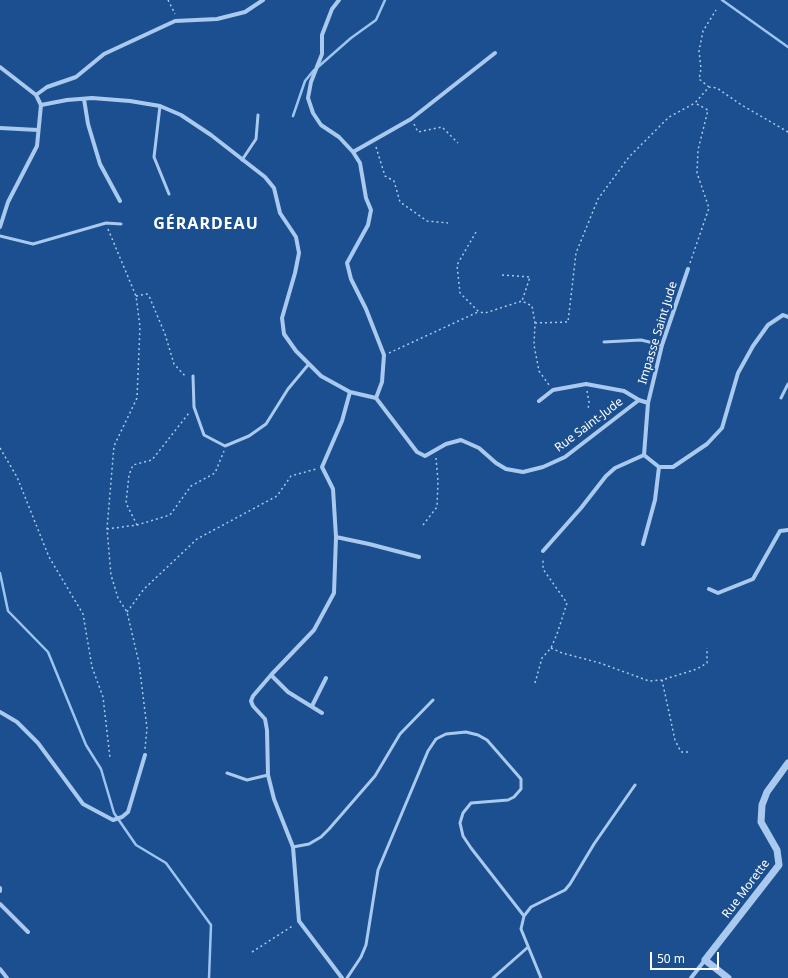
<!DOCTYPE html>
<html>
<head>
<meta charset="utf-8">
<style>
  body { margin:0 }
  #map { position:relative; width:788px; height:978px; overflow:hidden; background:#1b4f8f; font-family:"Noto Sans",sans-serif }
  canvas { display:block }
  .scale { position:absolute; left:650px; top:952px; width:69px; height:18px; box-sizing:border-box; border:2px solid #fff; border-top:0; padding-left:5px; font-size:12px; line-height:14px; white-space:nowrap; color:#fff; -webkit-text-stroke:3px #1b4f8f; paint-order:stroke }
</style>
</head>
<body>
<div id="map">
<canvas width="788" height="978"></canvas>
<div class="scale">50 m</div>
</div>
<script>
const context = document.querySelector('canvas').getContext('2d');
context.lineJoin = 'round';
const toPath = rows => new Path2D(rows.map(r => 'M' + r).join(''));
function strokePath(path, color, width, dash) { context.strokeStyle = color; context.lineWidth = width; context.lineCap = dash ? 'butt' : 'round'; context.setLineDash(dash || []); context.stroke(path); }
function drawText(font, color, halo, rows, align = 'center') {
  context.font = font + ' "Noto Sans",sans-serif'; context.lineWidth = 4; context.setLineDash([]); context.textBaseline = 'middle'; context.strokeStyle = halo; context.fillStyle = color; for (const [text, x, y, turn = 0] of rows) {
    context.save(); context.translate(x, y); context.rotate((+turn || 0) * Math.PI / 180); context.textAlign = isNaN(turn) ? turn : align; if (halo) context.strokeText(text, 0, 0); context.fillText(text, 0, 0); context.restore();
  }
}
const stream = toPath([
  [722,0,788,47],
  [318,67,351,38,376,20,385,0],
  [293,116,305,81,314,70],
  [0,573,8,611,48,652,86,745,101,769,114,813,136,845,166,863,211,925,209,978]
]);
const path = toPath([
  [168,0,175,14],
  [709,87,699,79,701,69,699,51,703,31,716,10],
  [414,124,418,132,442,127,458,143],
  [376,147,385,176,394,181,400,202,427,221,448,223],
  [108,229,136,296,140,327,137,398,114,446,107,529,111,575,118,598,127,612,139,663,147,728,145,749],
  [476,232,457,265,460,293,479,312,485,313,522,301,532,306,535,323,534,345,539,371,549,385],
  [690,263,709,208,697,173,698,150,708,110,695,103],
  [502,275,530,277,522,301],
  [136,296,147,294,149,296,165,334,174,364,186,377],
  [535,323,568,322,576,253,598,199,629,157,669,117,695,103,709,87,717,88,740,104,788,132],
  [389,353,478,312],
  [587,391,589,402,588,410],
  [0,448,17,477,49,557,83,614,92,667,103,697,110,758],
  [137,525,126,503,129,475,133,465,152,460,189,413],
  [423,525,437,507,438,481,436,458],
  [107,529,137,525,170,515,191,486,215,473,224,451],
  [127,612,144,589,197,539,277,496,291,476,316,469],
  [551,648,562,653,600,663,649,681,662,680],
  [535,683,542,658,551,648,557,634,567,603,543,569,543,558],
  [688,752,681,752,675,740,662,680,697,669,707,663,707,648],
  [252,952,294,925]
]);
const service = toPath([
  [160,106,154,157,169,194],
  [242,160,256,139,258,115],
  [0,236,33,244,106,223,121,224],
  [604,342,641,340,662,345],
  [193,376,194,407,204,435,225,446,249,436,266,424,288,389,308,365],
  [781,398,788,384],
  [227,773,247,780,268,775],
  [293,847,309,844,321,837,329,829,375,776,400,734,433,700],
  [347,978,361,957,366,945,378,870,428,751,436,739,446,734,466,732,478,735,487,740,521,779,521,789,514,797,508,800,471,803,463,813,460,823,463,836,471,848,524,916],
  [493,978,527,948],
  [541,978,521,929,524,916,531,907,565,890,570,884,594,844,635,785]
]);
const minor = toPath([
  [339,0,332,9,322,35,322,54,311,82,308,98,313,113,321,125,339,137,353,152,360,163,366,198,371,210,368,225,347,263,351,279,366,309,384,355,382,382,376,398,417,452,425,456,446,444,461,440,479,448,496,463,506,469,523,472,543,467,565,457,639,400,648,403,644,455,659,467,673,467,707,444,722,428,738,373,753,346,768,325,783,315,788,317],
  [0,67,36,95,41,105,37,146,8,202,0,227],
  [36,95,47,87,76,77,104,54,175,21,217,19,245,12,263,0],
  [84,99,88,124,100,164,120,201],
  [41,105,67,100,92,98,130,101,160,106,181,115,211,135,265,177,274,188,280,213,296,237,299,253,295,273,282,318,284,334,296,351,321,376,350,392,376,398],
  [0,128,38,130],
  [353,152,411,119,495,53],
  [350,392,342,421,322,467,333,489,336,537,369,544,419,557],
  [539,401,553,390,586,384,624,391,639,400],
  [648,403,662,345,688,269],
  [336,537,334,593,314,630,271,675,253,696,251,701,253,706,265,719,267,730,268,775,274,799,293,847,299,921,342,978],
  [643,544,655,500,659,467],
  [543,551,581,508,606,476,615,468,644,455],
  [709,589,718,593,753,579,780,531,788,530],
  [271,675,288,692,322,713],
  [312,706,326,678],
  [0,712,17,722,38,743,83,804,113,820,122,817,128,812,145,755],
  [0,888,0,891],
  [0,904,28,932],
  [0,969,7,978],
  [691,978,705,960]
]);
const tertiary = toPath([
  [728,978,705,960,779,865,777,850,761,822,762,805,767,792,788,763]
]);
const streetNames = [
  ["Impasse Saint Jude",658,333,-73],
  ["Rue Saint-Jude",589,425,-37],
  ["Rue Morette",746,889,-53]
];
const districtNames = [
  ["GÉRARDEAU",206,224]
];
strokePath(stream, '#9cc4f0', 2.5);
strokePath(path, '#a9c9ee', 1.5, [2, 3]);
strokePath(service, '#a9c9ee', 3);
strokePath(minor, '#a9c9ee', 4);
strokePath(tertiary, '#a9c9ee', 7);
drawText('12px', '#fff', '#1b4f8f', streetNames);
context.letterSpacing = '1px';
drawText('bold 16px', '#fff', '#1b4f8f', districtNames);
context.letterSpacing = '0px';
</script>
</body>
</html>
